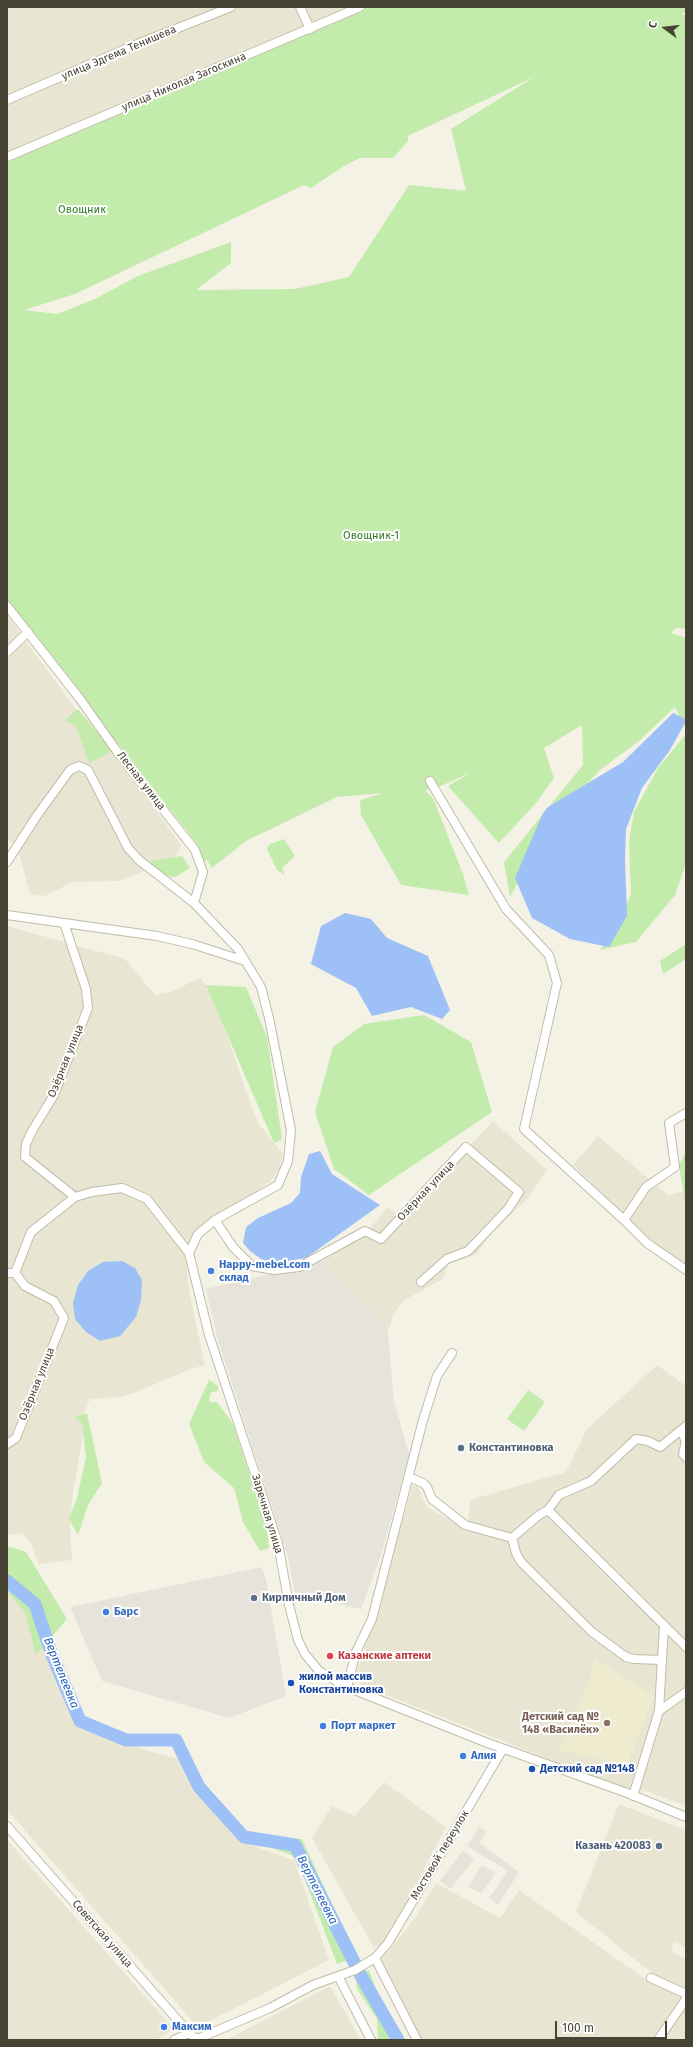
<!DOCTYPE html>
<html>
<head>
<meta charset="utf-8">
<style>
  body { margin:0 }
  #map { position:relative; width:693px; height:2047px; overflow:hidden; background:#f4f2e5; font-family:"Fira Sans",sans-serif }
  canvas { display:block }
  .frame { position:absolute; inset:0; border:8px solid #474334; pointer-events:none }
  .north { position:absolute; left:645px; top:8px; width:40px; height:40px; -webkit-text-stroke:3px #fff; paint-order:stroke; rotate:285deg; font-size:11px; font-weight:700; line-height:16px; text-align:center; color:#474334 }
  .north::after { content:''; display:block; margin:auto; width:14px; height:18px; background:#474334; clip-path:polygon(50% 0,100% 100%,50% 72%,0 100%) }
  .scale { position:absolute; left:555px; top:2021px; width:112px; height:18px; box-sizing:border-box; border:2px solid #474334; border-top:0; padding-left:5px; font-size:12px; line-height:14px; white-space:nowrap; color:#474334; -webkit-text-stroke:3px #fff; paint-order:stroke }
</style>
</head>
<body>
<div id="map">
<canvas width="693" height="2047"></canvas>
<div class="frame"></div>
<div class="north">С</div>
<div class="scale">100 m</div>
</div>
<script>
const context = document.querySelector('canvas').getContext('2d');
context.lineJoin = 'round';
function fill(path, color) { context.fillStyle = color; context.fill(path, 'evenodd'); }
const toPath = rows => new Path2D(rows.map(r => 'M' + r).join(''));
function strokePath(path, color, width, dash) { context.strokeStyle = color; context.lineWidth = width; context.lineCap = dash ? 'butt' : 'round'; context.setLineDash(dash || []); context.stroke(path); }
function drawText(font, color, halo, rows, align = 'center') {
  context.font = font + ' "Fira Sans",sans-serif'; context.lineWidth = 4; context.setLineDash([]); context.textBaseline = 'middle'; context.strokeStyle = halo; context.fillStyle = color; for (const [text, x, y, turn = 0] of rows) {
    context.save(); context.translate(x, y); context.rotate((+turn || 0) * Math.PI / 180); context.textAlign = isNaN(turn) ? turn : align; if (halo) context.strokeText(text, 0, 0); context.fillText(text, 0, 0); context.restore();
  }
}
const residential = toPath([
  [7,7,363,7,364,9,7,162],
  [7,615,77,711,126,769,181,845,175,859,118,881,72,882,45,896,30,894,18,849,7,838],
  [7,926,125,959,155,995,171,992,200,978,213,993,242,1080,258,1123,283,1154,279,1168,271,1181,246,1199,218,1213,198,1235,189,1247,186,1262,189,1291,205,1365,191,1369,134,1393,120,1397,90,1399,84,1413,82,1440,72,1499,70,1529,72,1560,38,1564,32,1545,22,1533,7,1535],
  [493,1121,547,1170,527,1199,489,1236,477,1254,448,1264,443,1279,403,1301,394,1313,388,1332,378,1315,321,1262,371,1227,388,1207,402,1218],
  [598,1136,668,1195,686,1191,686,1267,659,1248,573,1165],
  [657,1365,686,1386,686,1806,646,1791,617,1786,363,1686,358,1681,357,1671,375,1617,412,1487,417,1485,427,1507,465,1529,468,1523,470,1500,566,1472,587,1429],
  [7,1591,24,1605,78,1725,127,1745,182,1760,193,1781,241,1840,247,1844,294,1860,329,1960,198,2027,7,1810],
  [384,1782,446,1827,387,1940,374,1948,312,1838,332,1806,355,1816],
  [619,1804,686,1830,686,1947,674,1942,671,1951,686,1959,686,2040,422,2040,380,1962,415,1918,436,1883,500,1918,519,1890,651,1983,658,1978,576,1912],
  [7,1840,174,2029,156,2040,7,2040],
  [330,1986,361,2040,226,2040]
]);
const industrial = toPath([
  [321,1262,378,1315,388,1332,394,1401,409,1455,381,1555,361,1609,295,1594,287,1553,219,1344,206,1289],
  [262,1567,266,1580,286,1696,229,1718,102,1681,70,1607],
  [479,1827,486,1832,479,1843,519,1872,498,1905,489,1898,508,1871,467,1846],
  [463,1850,474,1859,451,1889,440,1881],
  [482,1865,496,1873,481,1893,468,1887]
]);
const education = toPath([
  [594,1657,654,1696,627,1765,559,1750,591,1676]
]);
const green = toPath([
  [363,7,686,7,686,12,681,14,686,15,686,629,676,628,671,633,686,638,686,729,675,707,639,741,600,770,549,823,510,897,504,862,583,765,582,725,544,748,554,778,536,803,499,843,448,786,470,773,436,788,425,790,433,798,463,874,469,895,401,885,361,815,360,800,384,793,337,797,246,841,212,868,207,860,204,861,196,849,199,848,195,841,7,603,7,162,363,9],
  [534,77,451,129,466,191,409,185,349,277,295,289,196,290,231,263,231,242,138,276,95,299,57,314,24,310,75,294,304,185,311,188,344,166,360,158,393,158,408,141,408,136],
  [78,709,112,751,89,763,76,726,65,720],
  [686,734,686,863,675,895,636,942,600,950,610,936,631,895,629,841,634,812,658,768],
  [284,839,295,856,282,868,285,875,277,870,267,849,270,844],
  [182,856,190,868,175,877,154,875,151,861],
  [686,944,686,959,663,974,660,961],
  [206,985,246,987,267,1037,282,1139,274,1143],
  [424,1015,471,1042,492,1112,369,1195,334,1169,315,1112,333,1047,364,1024],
  [686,1152,686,1209,679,1165],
  [209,1380,218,1386,218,1391,211,1392,209,1402,217,1402,233,1424,267,1528,269,1548,260,1551,243,1522,234,1488,204,1462,189,1424],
  [528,1390,545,1402,524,1431,507,1419],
  [87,1413,102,1483,88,1505,78,1535,69,1519,77,1498,86,1457,82,1423,75,1417],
  [7,1546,26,1552,67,1619,36,1655,25,1612,7,1591],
  [244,1837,302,1839,356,1957,337,1964,302,1872,293,1856],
  [369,1970,379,1997,404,2040,378,2040,377,2019,357,1989,356,1978]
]);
const water = toPath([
  [673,713,686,719,686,721,670,750,642,788,626,829,625,860,627,916,609,947,570,939,532,918,515,878,543,813,548,807,623,762],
  [345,913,371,919,387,938,428,956,450,1010,442,1019,411,1007,372,1016,356,988,311,964,321,926],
  [320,1151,332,1174,380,1205,306,1258,280,1262,270,1262,261,1259,250,1251,243,1243,246,1227,258,1218,291,1203,300,1193,301,1177,309,1154],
  [122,1261,135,1268,142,1280,141,1300,136,1317,120,1336,100,1341,86,1332,75,1319,73,1303,78,1285,88,1271,103,1262]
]);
const river = toPath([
  [7,1581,35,1604,52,1655,80,1721,126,1740,176,1740,199,1787,244,1837,295,1845,360,1974,398,2040]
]);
const minor = toPath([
  [300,7,310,29],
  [7,100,130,47,231,7],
  [7,157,360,7],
  [7,606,80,699,116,750,195,850,203,872,194,903,238,949,261,987,269,1018,291,1130,288,1161,278,1185,215,1220,198,1234,189,1253],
  [7,652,28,632],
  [430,781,506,909,549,955,557,983,524,1129,624,1220,647,1243,686,1270],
  [7,862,38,814,70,770,79,766,88,770,128,848,139,860,194,903],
  [7,915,157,936,192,944,245,961],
  [64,923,86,989,88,1008,54,1095,32,1131,26,1144,25,1157,75,1197],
  [215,1220,233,1247,252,1266,274,1270,299,1267,365,1231,381,1239,466,1147,519,1192,508,1209,468,1251,447,1259,421,1282],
  [624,1220,646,1187,675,1167,669,1123,686,1113],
  [7,1273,15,1273,25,1286,54,1301,64,1318,16,1438,7,1444],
  [15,1273,31,1232,75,1197,92,1192,122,1188,147,1199,189,1253,209,1335,278,1543,289,1605,298,1640,305,1654,319,1671,347,1687,485,1742,630,1794,686,1817],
  [681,1431,686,1441,683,1454,686,1457],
  [409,1477,423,1483,427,1487,432,1499,465,1525,512,1538],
  [548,1510,686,1647],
  [512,1538,539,1515,548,1510,559,1495,591,1481,636,1439,648,1441,660,1447,686,1426],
  [512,1538,516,1553,521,1562,592,1632,626,1657,634,1659,662,1660],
  [347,1687,356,1652,372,1619,423,1420,437,1376,452,1353],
  [659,1711,664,1625],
  [633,1796,659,1711,686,1692],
  [7,1826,189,2033,198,2040],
  [375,1958,417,2040],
  [338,1976,371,2040],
  [651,1978,686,1994],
  [197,2039,270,2008,313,1985,355,1970,375,1958,388,1943,503,1749],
  [174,2040,189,2033],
  [658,2040,686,1999]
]);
const markers = [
  [211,1271,4,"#3f7fe0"],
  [461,1448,4,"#5c6f8a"],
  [254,1598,4,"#5c6f8a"],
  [106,1612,4,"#3f7fe0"],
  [330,1656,4,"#e0444e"],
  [291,1683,4,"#1a4fb4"],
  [607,1723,4,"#8d6e63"],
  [323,1726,4,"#3f7fe0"],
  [463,1756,4,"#3f7fe0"],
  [532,1769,4,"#1a4fb4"],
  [659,1846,4,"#5c6f8a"],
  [164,2027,4,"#3f7fe0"]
];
const streetNames = [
  ["улица Эдгема Тенишева",119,53,-23],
  ["улица Николая Загоскина",184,82,-23],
  ["Лесная улица",141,781,52],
  ["Озёрная улица",66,1061,-68],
  ["Озёрная улица",426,1191,-47],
  ["Озёрная улица",37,1384,-68],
  ["Заречная улица",267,1514,73],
  ["Мостовой переулок",440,1855,-59],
  ["Советская улица",102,1934,49]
];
const parkNames = [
  ["Овощник",82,210],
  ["Овощник-1",371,536]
];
const shopNames = [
  ["Happy-mebel.com",219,1265],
  ["склад",219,1278],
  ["Барс",114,1612],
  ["Порт маркет",331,1726],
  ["Алия",471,1756],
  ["Максим",172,2027]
];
const serviceNames = [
  ["Константиновка",469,1448],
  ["Кирпичный Дом",262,1598],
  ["Казань 420083",651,1846,"right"]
];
const healthNames = [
  ["Казанские аптеки",338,1656]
];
const transitNames = [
  ["жилой массив",299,1677],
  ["Константиновка",299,1690],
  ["Детский сад №148",540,1769]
];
const educationNames = [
  ["Детский сад №",599,1717],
  ["148 «Василёк»",599,1730]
];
const waterNames = [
  ["Вертелеевка",61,1673,68],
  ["Вертелеевка",317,1890,63]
];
fill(residential, '#e8e5d3');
fill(industrial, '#e6e3da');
fill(education, '#eeebce');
fill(green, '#c3ebab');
fill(water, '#9dc1f6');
strokePath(river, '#9dc1f6', 13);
strokePath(minor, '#c0bca7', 10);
strokePath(minor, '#fff', 8);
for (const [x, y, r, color] of markers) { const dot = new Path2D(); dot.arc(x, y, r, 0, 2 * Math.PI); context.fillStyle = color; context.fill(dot); strokePath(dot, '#fff', 1.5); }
drawText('11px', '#474334', '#fff', streetNames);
drawText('11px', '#357d23', '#fff', parkNames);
drawText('bold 11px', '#366cbe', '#fff', shopNames, 'left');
drawText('bold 11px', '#4e5e75', '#fff', serviceNames, 'left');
drawText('bold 11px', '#be3a42', '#fff', healthNames, 'left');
drawText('bold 11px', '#164399', '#fff', transitNames, 'left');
drawText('bold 11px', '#785e54', '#fff', educationNames, 'right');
drawText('italic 12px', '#2561bb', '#fff', waterNames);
</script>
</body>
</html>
